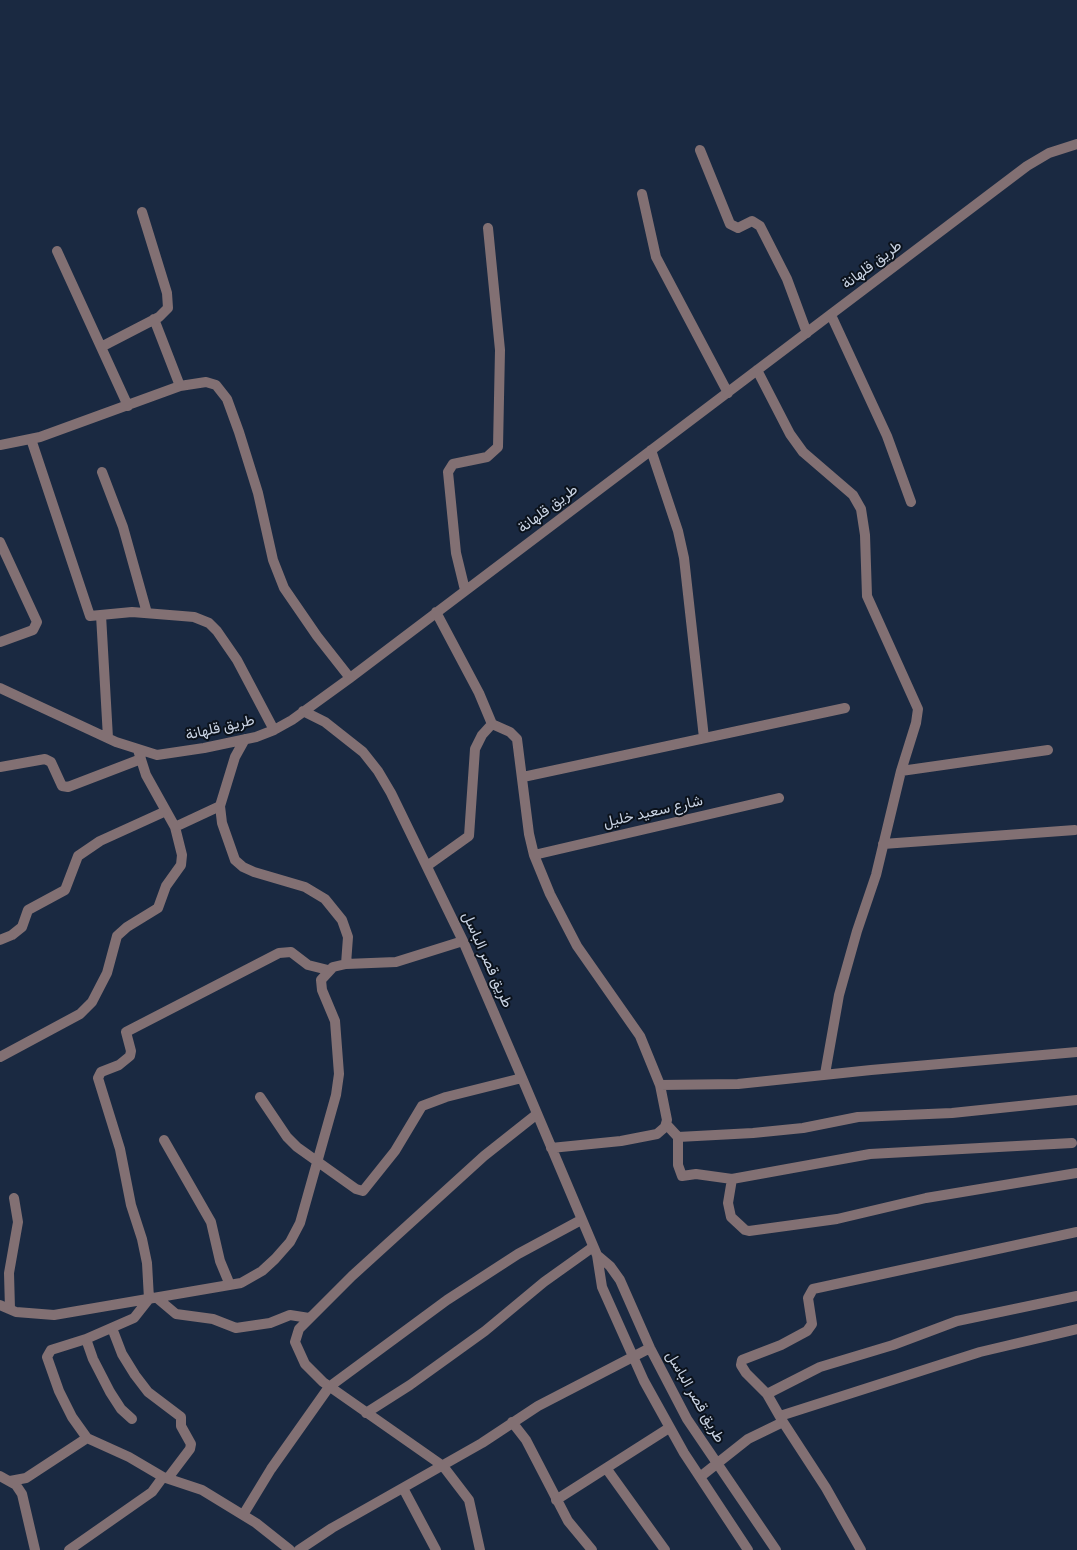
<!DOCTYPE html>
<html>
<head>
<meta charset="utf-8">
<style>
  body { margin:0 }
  canvas { display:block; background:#1a2941 }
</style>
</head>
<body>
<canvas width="1077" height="1550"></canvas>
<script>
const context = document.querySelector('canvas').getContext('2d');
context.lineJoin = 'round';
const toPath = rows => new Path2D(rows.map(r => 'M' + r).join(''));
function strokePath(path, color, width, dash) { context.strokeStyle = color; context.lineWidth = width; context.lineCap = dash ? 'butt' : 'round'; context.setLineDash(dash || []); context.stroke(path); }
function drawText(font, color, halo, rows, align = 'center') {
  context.font = font + ' "Archivo Narrow",Vazirmatn,sans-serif'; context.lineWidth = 4; context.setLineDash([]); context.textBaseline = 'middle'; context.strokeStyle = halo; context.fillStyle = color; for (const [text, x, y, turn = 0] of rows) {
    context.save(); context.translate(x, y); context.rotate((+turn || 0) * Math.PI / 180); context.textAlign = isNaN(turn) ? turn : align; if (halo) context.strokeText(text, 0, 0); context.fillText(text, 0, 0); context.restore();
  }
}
const minor = toPath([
  [700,150,730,224,738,228,752,221,760,226,787,279,807,333],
  [642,194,656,257,728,393],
  [57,251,128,406],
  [831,315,887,436,911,502],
  [154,319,180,386],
  [101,347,159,317,168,308,167,293,142,212],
  [757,370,790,434,803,452,853,495,861,509,865,535,867,596,918,709,916,723,901,771,876,875,857,931,839,995,825,1074],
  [31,439,90,616,132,612,182,616,194,617,209,623,217,631,237,660,274,730],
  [0,445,40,437,180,386,206,382,216,385,227,399,239,432,258,493,273,560,284,588,317,636,350,678],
  [651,450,678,531,684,558,704,738],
  [102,472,123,527,147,613],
  [0,542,37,622,33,630,0,642],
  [465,590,456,553,448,472,453,464,487,457,498,447,500,350,488,228],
  [436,612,479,693,492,724,510,732,517,739,529,834,534,855,550,894,577,946,640,1036,660,1085,667,1120,665,1127,657,1134,621,1141,551,1148],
  [101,615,108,738],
  [0,688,116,742,157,755,204,748,256,737,274,730,292,720,350,678,1027,166,1049,153,1077,144],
  [303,711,325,722,363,752,378,771,391,793,463,941,522,1078,597,1255,602,1287,644,1381,684,1453,748,1550],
  [0,767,45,759,51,762,62,786,68,787,141,759],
  [901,771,1048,750],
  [523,777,845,708],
  [175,827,220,806],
  [883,844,1075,830],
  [534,855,779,798],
  [427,866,469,836,475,749,482,735,492,724],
  [0,940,12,935,22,927,28,910,65,890,78,856,100,841,166,811],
  [346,964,396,962,463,941],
  [0,1057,80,1014,92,1002,107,973,117,936,127,927,158,908,166,886,181,865,182,855,175,827,146,775,138,750],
  [660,1085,738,1084,871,1070,1077,1052],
  [260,1097,287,1137,297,1147,356,1189,363,1191,395,1151,422,1106,446,1097,522,1078],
  [666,1124,678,1137,753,1133,803,1128,858,1117,952,1113,1077,1100],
  [678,1137,678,1165,682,1176,696,1174,732,1179,870,1154,1072,1143],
  [164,1140,211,1222,220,1261,230,1285],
  [732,1179,728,1203,731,1217,745,1230,749,1231,837,1219,926,1198,1077,1173],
  [597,1255,610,1266,620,1280,650,1348,687,1419,776,1550],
  [157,1298,176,1314,213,1319,236,1328,270,1323,290,1315,309,1318],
  [0,1305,16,1312,54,1315,241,1283,262,1271,275,1259,290,1242,300,1223,336,1095,339,1074,335,1021,322,990,321,980,333,967,346,964,348,937,342,920,325,899,305,887,254,872,243,867,235,860,222,823,220,806,235,757,245,739],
  [10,1309,9,1273,18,1222,14,1198],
  [112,1328,122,1354,135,1375,148,1392,181,1417,181,1426,191,1444,190,1449,168,1478],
  [86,1339,93,1359,110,1392,121,1409,132,1419],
  [767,1394,820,1367,893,1345,957,1321,1077,1296],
  [366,1413,410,1385,485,1331,544,1282,593,1247],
  [780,1416,980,1352,1077,1329],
  [512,1422,526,1440,568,1521,592,1550],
  [606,1468,665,1550],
  [0,1476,16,1485,22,1494,35,1550],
  [700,1477,748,1439,783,1422],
  [10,1481,26,1478,87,1438],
  [403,1488,436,1550],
  [556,1500,669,1428],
  [243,1515,271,1469,329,1387,447,1300,518,1254,581,1220],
  [69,1550,152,1492,163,1477],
  [290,1550,256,1523,202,1490,163,1477,129,1457,87,1438,72,1417,59,1391,47,1357,51,1350,86,1339,134,1318,149,1299,147,1263,142,1239,131,1205,120,1149,98,1078,101,1072,119,1065,130,1056,131,1051,126,1032,279,953,291,952,308,965,328,970],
  [299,1550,332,1528,482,1443,538,1406,650,1348],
  [480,1550,469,1500,443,1466,323,1382,305,1364,295,1342,299,1329,352,1276,484,1156,537,1114],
  [861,1550,826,1488,783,1422,767,1394,746,1373,741,1365,742,1360,781,1345,807,1331,812,1324,808,1298,813,1289,1077,1232]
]);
const streetNames = [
  ["طريق قلهانة",872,265,-37],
  ["طريق قلهانة",548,509,-37],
  ["طريق قلهانة",220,728,-13],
  ["شارع سعيد خليل",653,812,-13],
  ["طريق قصر الباسل",487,960,66],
  ["طريق قصر الباسل",695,1397,60]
];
strokePath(minor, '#827073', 10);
drawText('15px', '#c9d3e3', '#0b121c', streetNames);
</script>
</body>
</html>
